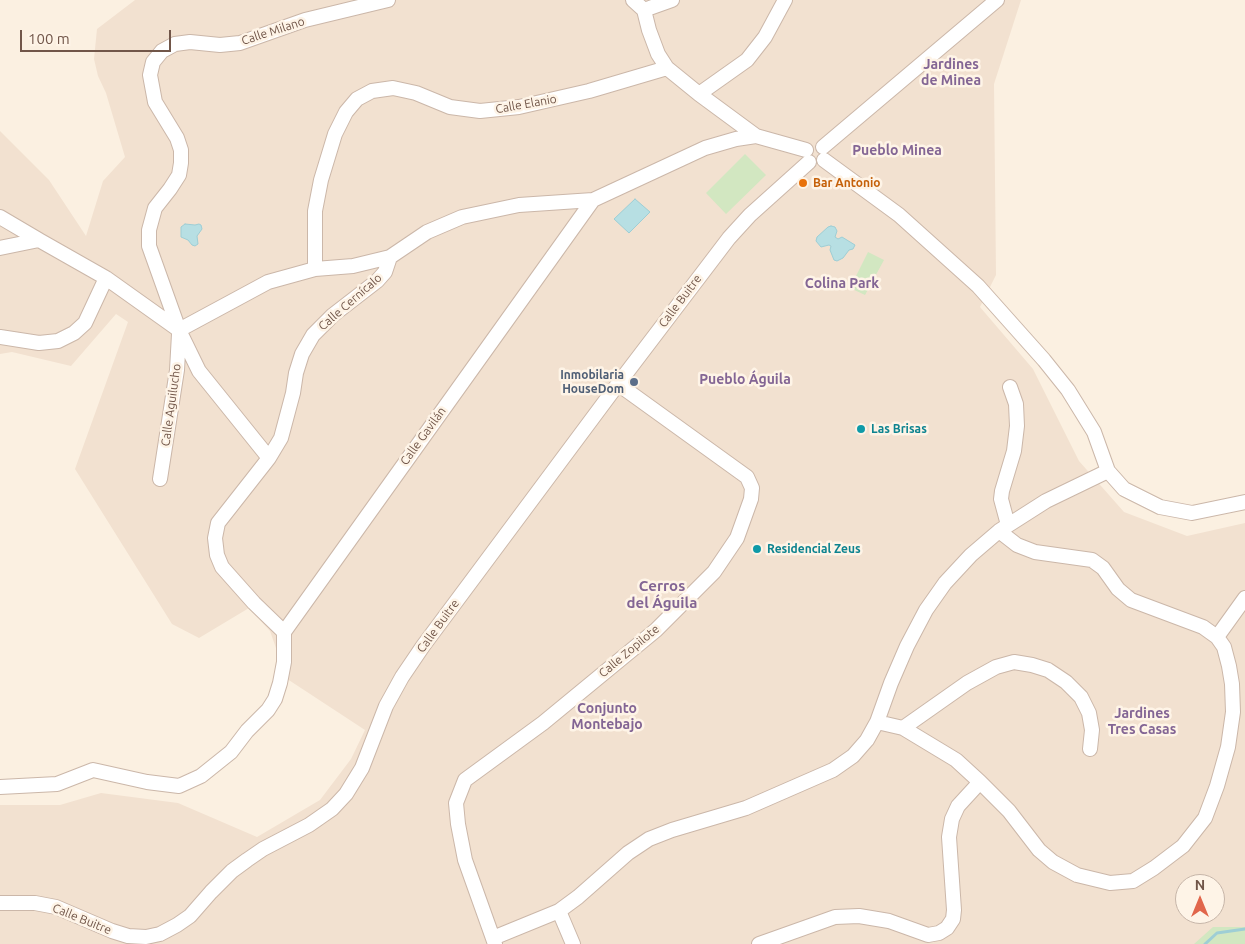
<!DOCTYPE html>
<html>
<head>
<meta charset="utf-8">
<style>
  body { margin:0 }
  #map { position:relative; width:1245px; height:944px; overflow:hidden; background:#fbf0e1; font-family:Ubuntu,sans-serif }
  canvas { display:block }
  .north { position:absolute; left:1175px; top:874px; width:50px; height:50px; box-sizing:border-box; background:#fef4e7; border:1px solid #c6b5a8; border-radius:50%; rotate:0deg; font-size:14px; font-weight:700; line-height:20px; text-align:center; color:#715649 }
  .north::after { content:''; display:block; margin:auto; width:18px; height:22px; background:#e1664b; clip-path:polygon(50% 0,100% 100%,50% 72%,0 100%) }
  .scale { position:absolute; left:20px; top:30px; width:151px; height:22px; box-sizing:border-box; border:2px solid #715649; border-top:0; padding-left:6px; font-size:15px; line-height:18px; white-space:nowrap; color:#715649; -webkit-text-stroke:4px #fef4e7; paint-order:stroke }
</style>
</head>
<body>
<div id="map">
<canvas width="1245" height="944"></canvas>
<div class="north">N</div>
<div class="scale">100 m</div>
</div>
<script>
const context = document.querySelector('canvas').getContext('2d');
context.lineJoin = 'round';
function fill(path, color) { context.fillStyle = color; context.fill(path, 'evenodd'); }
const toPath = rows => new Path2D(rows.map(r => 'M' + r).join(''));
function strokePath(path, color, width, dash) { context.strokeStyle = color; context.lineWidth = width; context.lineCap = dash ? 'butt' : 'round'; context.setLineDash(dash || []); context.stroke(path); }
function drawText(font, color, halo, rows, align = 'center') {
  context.font = font + ' Ubuntu,sans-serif'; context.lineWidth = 5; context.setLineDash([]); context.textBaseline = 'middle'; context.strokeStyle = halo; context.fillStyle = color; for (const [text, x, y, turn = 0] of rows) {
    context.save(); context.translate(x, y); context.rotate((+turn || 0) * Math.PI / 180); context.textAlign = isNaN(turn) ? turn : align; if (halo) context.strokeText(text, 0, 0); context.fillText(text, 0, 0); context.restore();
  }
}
const residential = toPath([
  [135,0,1021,0,994,84,996,275,980,307,1033,369,1079,461,1124,512,1187,536,1245,523,1245,944,0,944,0,805,60,805,101,793,178,803,257,837,320,800,351,759,365,730,275,671,277,651,270,631,249,608,199,638,172,624,75,469,128,322,116,314,71,366,12,352,0,354,0,131,49,180,86,236,103,181,125,157,106,93,98,76,94,59,97,29],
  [1185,884,1215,884,1215,914,1185,914]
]);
const green = toPath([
  [745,154,766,175,726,214,706,193],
  [868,252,884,260,865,295,850,288],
  [1213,927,1245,927,1245,944,1194,944]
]);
const water = toPath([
  [635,199,650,212,629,233,614,219,635,199],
  [185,224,195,225,199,224,201,225,202,229,197,236,198,244,195,246,192,245,188,240,181,237,181,227,185,224],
  [831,226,835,227,837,231,835,237,838,239,842,237,855,245,853,249,849,250,843,258,837,261,834,260,830,250,831,246,829,245,821,247,816,241,817,237,828,227,831,226]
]);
const stream = toPath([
  [1205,944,1217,933,1245,929]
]);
const minor = toPath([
  [633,0,644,10,672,0],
  [644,10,649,30,658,54,667,68,699,94,756,136],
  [699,94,747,60,765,37,785,0],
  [823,147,997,0],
  [824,160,899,215,978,286,1044,360,1068,390,1094,432,1108,471,1124,489,1160,507,1192,513,1245,502],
  [0,217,39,240],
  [0,248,39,240,106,278,179,330,268,282,315,269,353,266,390,257,427,232,462,217,519,205,593,200,705,148,736,139,756,136,806,150],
  [315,269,315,211,321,180,335,134,346,112,357,99,372,91,393,88,416,93,450,107,480,111,519,107,589,91,667,68],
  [0,337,39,343,58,341,74,333,85,323,106,278],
  [269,458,199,371,179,330,149,246,149,230,155,208,170,189,179,175,181,163,181,150,177,138,155,102,150,75,153,62,162,51,175,44,190,42,220,45,240,43,305,20,388,0],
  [160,479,177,370,179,334],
  [1008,525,1001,499,1002,491,1014,451,1017,426,1016,404,1010,387],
  [284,632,254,603,222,567,217,555,215,538,218,523,269,458,281,438,293,393,296,373,302,354,313,335,333,315,377,281,385,272,390,257],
  [1217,637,1245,598],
  [877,722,903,728,956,760,980,782,1009,811,1039,850,1053,862,1077,875,1110,883,1133,881,1154,868,1183,846,1205,818,1217,786,1228,747,1233,712,1232,684,1229,666,1224,647,1217,637,1203,627,1131,600,1118,589,1103,568,1092,560,1035,552,1017,545,999,531],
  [903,728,967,683,996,667,1014,662,1032,665,1048,670,1066,682,1081,697,1089,713,1092,730,1090,749],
  [0,787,57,784,93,770,147,782,179,786,201,776,231,752,247,731,268,710,275,699,280,683,284,662,284,632,593,200],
  [0,903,35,903,56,907,112,931,128,936,146,937,160,934,177,925,190,916,211,892,232,871,247,860,263,849,309,825,332,809,346,794,362,768,386,706,402,677,423,646,618,384,729,238,750,215,809,162],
  [559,911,573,944],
  [493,938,559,911,578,897,628,853,649,839,672,830,746,808,833,770,853,756,867,740,877,722,891,683,907,646,926,610,945,583,971,555,999,531,1046,501,1108,471],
  [495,944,465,860,458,824,456,803,465,780,543,723,656,630,714,572,737,538,751,499,752,488,747,477,618,384],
  [759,944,835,917,859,916,889,921,928,935,939,933,947,928,953,919,954,910,949,837,952,819,958,806,980,782]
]);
const markers = [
  [803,183,5,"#e8710a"],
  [634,382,5,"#5c6f8a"],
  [861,429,5,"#0f9aa8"],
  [757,549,5,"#0f9aa8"]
];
const streetNames = [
  ["Calle Milano",273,31,-18],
  ["Calle Elanio",526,104,-10],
  ["Calle Buitre",680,301,-53],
  ["Calle Cernícalo",350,302,-41],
  ["Calle Aguilucho",171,405,-82],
  ["Calle Gavilán",423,436,-54],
  ["Calle Buitre",438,626,-54],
  ["Calle Zopilote",629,651,-40],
  ["Calle Buitre",82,919,22]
];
const foodNames = [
  ["Bar Antonio",813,183]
];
const serviceNames = [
  ["Inmobilaria",624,375],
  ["HouseDom",624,389]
];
const cultureNames = [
  ["Las Brisas",871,429],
  ["Residencial Zeus",767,549]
];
const neighbourhoodNames = [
  ["Jardines",951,64],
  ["de Minea",951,80],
  ["Pueblo Minea",897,150],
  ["Colina Park",842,283],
  ["Pueblo Águila",745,379],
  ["Conjunto",607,708],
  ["Montebajo",607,724],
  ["Jardines",1142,713],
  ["Tres Casas",1142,729]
];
const quarterNames = [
  ["Cerros",662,586],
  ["del Águila",662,603]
];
fill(residential, '#f2e1d0');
fill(green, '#d2e7c1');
fill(water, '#b7dfe3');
strokePath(water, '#9eced5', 1);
strokePath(stream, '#9eced5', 3);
strokePath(minor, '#cbb7a9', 16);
strokePath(minor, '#fff', 14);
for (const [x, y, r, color] of markers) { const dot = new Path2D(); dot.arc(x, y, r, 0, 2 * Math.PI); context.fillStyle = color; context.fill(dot); strokePath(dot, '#fef4e7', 2); }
drawText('12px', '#715649', '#fef4e7', streetNames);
drawText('bold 12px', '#c56008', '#fef4e7', foodNames, 'left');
drawText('bold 12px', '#4e5e75', '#fef4e7', serviceNames, 'right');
drawText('bold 12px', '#0d838f', '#fef4e7', cultureNames, 'left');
drawText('bold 14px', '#836594', '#fef4e7', neighbourhoodNames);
drawText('bold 15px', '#836594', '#fef4e7', quarterNames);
</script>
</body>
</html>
